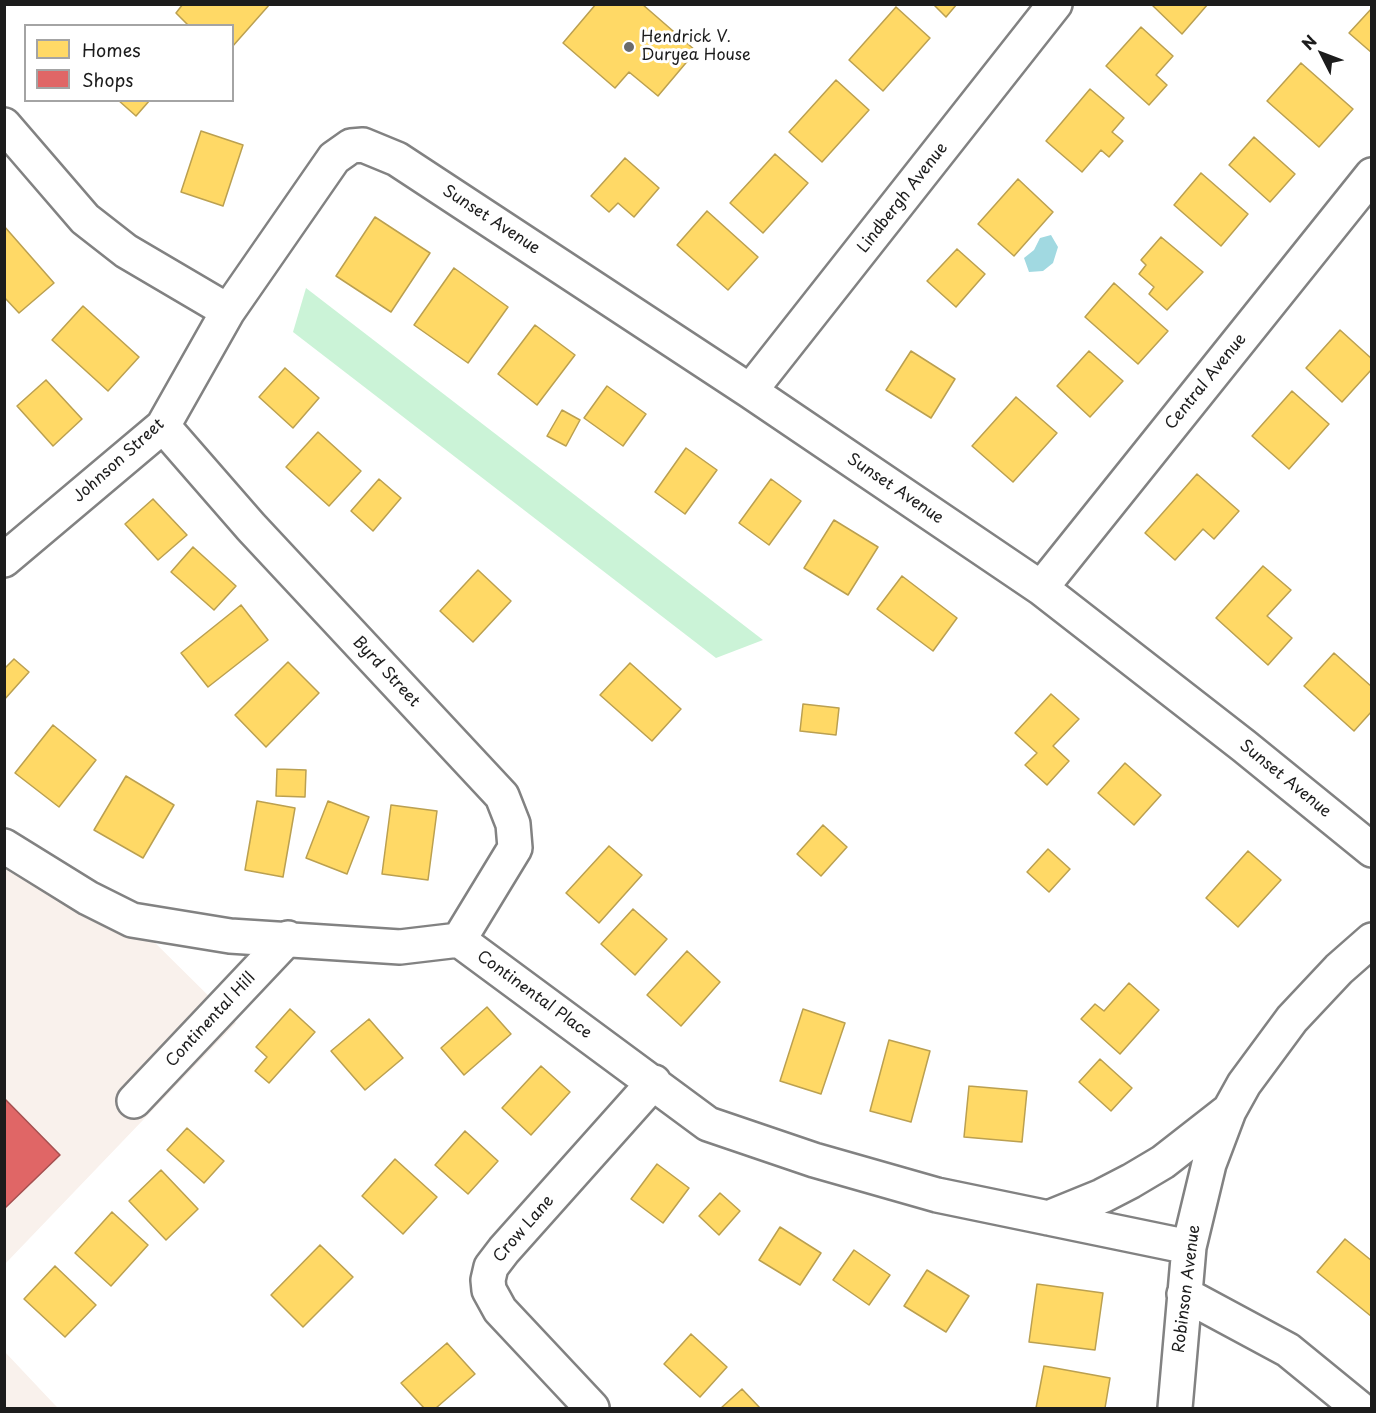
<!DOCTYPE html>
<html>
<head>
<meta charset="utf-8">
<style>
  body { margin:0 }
  #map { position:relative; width:1376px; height:1413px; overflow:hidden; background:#fff; font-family:"Playpen Sans",sans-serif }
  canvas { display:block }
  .frame { position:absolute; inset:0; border:6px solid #1c1c1c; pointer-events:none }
  .legend { position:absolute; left:24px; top:24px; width:210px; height:78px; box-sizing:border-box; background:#fff; border:2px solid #a4a4a4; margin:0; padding:8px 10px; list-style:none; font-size:18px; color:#1c1c1c }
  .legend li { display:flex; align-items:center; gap:12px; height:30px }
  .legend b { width:30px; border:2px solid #a4a4a4 }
  .north { position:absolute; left:1292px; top:24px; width:60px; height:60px; -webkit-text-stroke:4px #fff; paint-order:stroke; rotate:312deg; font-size:16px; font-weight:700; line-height:24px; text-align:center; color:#1c1c1c }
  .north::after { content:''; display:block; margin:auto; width:21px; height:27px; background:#1c1c1c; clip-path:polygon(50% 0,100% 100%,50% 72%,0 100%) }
</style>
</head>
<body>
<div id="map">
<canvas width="1376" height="1413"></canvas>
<div class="frame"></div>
<ul class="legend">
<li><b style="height:16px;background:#ffd966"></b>Homes</li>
<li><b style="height:16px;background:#e06666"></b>Shops</li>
</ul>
<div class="north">N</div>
</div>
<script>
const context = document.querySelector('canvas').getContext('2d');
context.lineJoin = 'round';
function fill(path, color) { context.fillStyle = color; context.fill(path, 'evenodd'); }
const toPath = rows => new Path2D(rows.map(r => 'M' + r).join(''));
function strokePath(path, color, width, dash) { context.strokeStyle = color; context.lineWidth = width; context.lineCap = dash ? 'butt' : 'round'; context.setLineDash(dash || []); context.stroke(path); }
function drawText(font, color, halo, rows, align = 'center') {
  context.font = font + ' "Playpen Sans",sans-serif'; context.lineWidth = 6; context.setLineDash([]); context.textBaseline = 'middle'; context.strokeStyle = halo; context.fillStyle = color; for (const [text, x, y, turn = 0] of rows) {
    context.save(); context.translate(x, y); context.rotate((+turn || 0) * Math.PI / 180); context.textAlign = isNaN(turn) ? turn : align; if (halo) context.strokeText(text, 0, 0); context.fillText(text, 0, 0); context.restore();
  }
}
const built = toPath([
  [5,844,132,920,236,1023,5,1264],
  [5,1352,54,1404,58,1408,5,1408]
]);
const green = toPath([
  [306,288,763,640,716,658,293,332]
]);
const water = toPath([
  [1051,235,1058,247,1053,263,1043,271,1029,272,1024,258,1034,250,1040,238]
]);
const homes = toPath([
  [183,4,270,4,232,47,232,26,189,26,176,13,183,4],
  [596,4,642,4,696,51,658,96,629,72,615,88,563,43,596,4],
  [933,4,957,4,946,17,933,4],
  [1151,4,1208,4,1182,34,1151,4],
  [896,7,930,38,883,91,849,60,896,7],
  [1372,8,1372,53,1349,33,1372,8],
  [1141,27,1173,56,1156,75,1167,85,1149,105,1106,66,1141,27],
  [1301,63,1353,109,1319,147,1267,101,1301,63],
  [836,80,869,110,822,162,789,132,836,80],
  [1090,89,1124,118,1112,132,1123,141,1109,157,1101,150,1082,172,1046,141,1090,89],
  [118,100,150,100,136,116,118,100],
  [201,131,243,145,223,206,181,192,201,131],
  [1254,137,1295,174,1270,202,1229,165,1254,137],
  [775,154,808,183,763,233,730,203,775,154],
  [625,158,659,188,634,217,618,203,609,212,591,196,625,158],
  [1201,173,1248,214,1221,246,1174,205,1201,173],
  [1018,179,1053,212,1014,256,978,224,1018,179],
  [707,211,758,257,728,290,677,245,707,211],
  [375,217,430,253,391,312,336,276,375,217],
  [4,226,54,283,19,313,4,297,4,226],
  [1161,237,1203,272,1167,310,1149,294,1154,287,1139,274,1146,265,1141,260,1161,237],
  [957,249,985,274,956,307,927,281,957,249],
  [454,268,508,307,468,363,414,325,454,268],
  [1114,283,1168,331,1138,364,1085,317,1114,283],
  [83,306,139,357,108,391,52,340,83,306],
  [535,325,575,355,537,405,498,374,535,325],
  [1340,330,1372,359,1372,369,1342,402,1306,368,1340,330],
  [911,351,955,379,931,418,886,390,911,351],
  [1089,351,1123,381,1090,417,1057,386,1089,351],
  [285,368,319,398,293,428,259,397,285,368],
  [46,380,82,419,53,446,17,406,46,380],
  [607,386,646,414,623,446,584,418,607,386],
  [1292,391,1329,424,1289,469,1252,436,1292,391],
  [1016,397,1057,433,1013,482,972,446,1016,397],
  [562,410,580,420,566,446,547,436,562,410],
  [318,432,361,471,329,506,286,467,318,432],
  [686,448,717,470,685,514,655,492,686,448],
  [1197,474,1239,511,1214,539,1203,529,1175,560,1145,533,1197,474],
  [379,479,401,498,373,531,351,511,379,479],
  [771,479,801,501,769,545,739,523,771,479],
  [153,499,187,535,158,560,125,524,153,499],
  [834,520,878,547,848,595,804,568,834,520],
  [193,547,236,586,214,610,171,572,193,547],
  [1263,566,1291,590,1267,616,1292,638,1268,665,1216,618,1263,566],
  [478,570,511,601,473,642,440,611,478,570],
  [902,576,957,618,933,651,877,609,902,576],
  [241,605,268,640,208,687,181,653,241,605],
  [1334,653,1372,687,1372,711,1354,731,1304,686,1334,653],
  [14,659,29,672,4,700,4,669,14,659],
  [288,662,319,693,266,747,235,715,288,662],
  [630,663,681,709,652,741,600,695,630,663],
  [1051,694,1079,719,1053,746,1069,761,1047,785,1025,765,1037,753,1015,733,1051,694],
  [803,704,839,708,836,735,800,731,803,704],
  [53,725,96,760,59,807,15,773,53,725],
  [1125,763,1161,795,1134,825,1098,793,1125,763],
  [277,769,306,770,305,797,276,796,277,769],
  [126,776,174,805,143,858,94,830,126,776],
  [257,801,295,808,283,877,245,870,257,801],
  [328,801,369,817,347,874,306,858,328,801],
  [391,805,437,811,428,880,382,874,391,805],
  [823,825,847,847,821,876,797,854,823,825],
  [609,846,642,875,599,923,566,893,609,846],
  [1048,849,1070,869,1049,892,1027,872,1048,849],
  [1248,851,1281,880,1238,927,1206,898,1248,851],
  [633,909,667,939,635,975,601,944,633,909],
  [687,951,720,982,681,1026,647,995,687,951],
  [1129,983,1159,1010,1120,1054,1081,1019,1095,1004,1104,1011,1129,983],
  [487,1007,511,1034,464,1075,441,1048,487,1007],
  [290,1009,315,1032,269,1083,255,1071,267,1057,256,1047,290,1009],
  [803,1009,845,1023,821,1094,780,1081,803,1009],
  [369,1019,403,1058,365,1090,331,1051,369,1019],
  [889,1040,930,1051,911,1122,870,1111,889,1040],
  [1100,1059,1132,1088,1111,1111,1079,1082,1100,1059],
  [541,1066,570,1092,531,1135,502,1108,541,1066],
  [969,1086,1027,1091,1022,1142,964,1137,969,1086],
  [187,1128,224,1161,204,1183,167,1150,187,1128],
  [465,1131,498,1161,468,1194,435,1165,465,1131],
  [395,1159,437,1197,403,1234,362,1196,395,1159],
  [657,1164,689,1188,663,1223,631,1199,657,1164],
  [161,1170,198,1209,166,1240,129,1201,161,1170],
  [720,1193,740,1211,719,1235,699,1216,720,1193],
  [112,1212,148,1245,111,1286,75,1253,112,1212],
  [780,1227,821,1253,800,1285,759,1260,780,1227],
  [1345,1239,1372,1261,1372,1317,1317,1272,1345,1239],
  [320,1245,353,1277,303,1327,271,1295,320,1245],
  [854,1250,890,1275,869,1305,833,1280,854,1250],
  [55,1266,96,1305,65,1337,24,1299,55,1266],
  [927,1270,969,1296,946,1332,904,1306,927,1270],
  [1037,1284,1103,1293,1095,1350,1029,1342,1037,1284],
  [691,1334,727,1367,700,1397,664,1364,691,1334],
  [447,1343,475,1374,436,1408,424,1408,401,1383,447,1343],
  [1044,1366,1110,1378,1105,1408,1036,1408,1044,1366],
  [742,1389,760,1408,721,1408,742,1389]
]);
const shops = toPath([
  [4,1098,60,1155,4,1209,4,1098]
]);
const minor = toPath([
  [4,125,85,219,126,251,228,311],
  [750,391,1055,4],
  [163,426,251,527,502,796,513,824,515,848,459,940],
  [4,560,163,426,228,311,334,158,351,146,363,145,397,159,750,391,1041,588,1244,746,1372,850],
  [1041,588,1372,175],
  [4,846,88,898,132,920,230,936,400,947,459,940,708,1124,814,1160,937,1195,1189,1247],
  [134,1101,288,938],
  [1048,1218,1102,1196,1131,1181,1163,1162,1227,1112],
  [1184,1294,1288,1350,1359,1408],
  [592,1408,500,1310,489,1290,488,1280,491,1267,504,1250,654,1082],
  [1175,1408,1189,1247,1209,1164,1229,1111,1244,1084,1292,1019,1339,969,1372,940]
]);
const markers = [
  [629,47,6,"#6b6b6b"]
];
const poiNames = [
  ["Hendrick V.",641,38],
  ["Duryea House",641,56]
];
const streetNames = [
  ["Lindbergh Avenue",903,198,-52],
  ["Sunset Avenue",491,220,33],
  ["Central Avenue",1206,382,-51],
  ["Johnson Street",119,461,-42],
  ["Sunset Avenue",895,489,34],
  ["Byrd Street",386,672,47],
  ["Sunset Avenue",1285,779,39],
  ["Continental Place",534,995,36],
  ["Continental Hill",211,1020,-47],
  ["Crow Lane",524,1229,-49],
  ["Robinson Avenue",1187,1289,-83]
];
fill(built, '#f9f1ec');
fill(green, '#cbf3d7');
fill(water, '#a1d9e1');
fill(homes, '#ffd966');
strokePath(homes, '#bba050', 1.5);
fill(shops, '#e06666');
strokePath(shops, '#a55050', 1.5);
strokePath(minor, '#828282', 38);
strokePath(minor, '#fff', 33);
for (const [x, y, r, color] of markers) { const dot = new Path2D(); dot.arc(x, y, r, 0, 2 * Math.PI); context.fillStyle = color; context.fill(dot); strokePath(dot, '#fff', 2); }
drawText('16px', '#1c1c1c', '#fff', poiNames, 'left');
drawText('16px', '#1c1c1c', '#fff', streetNames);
</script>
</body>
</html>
